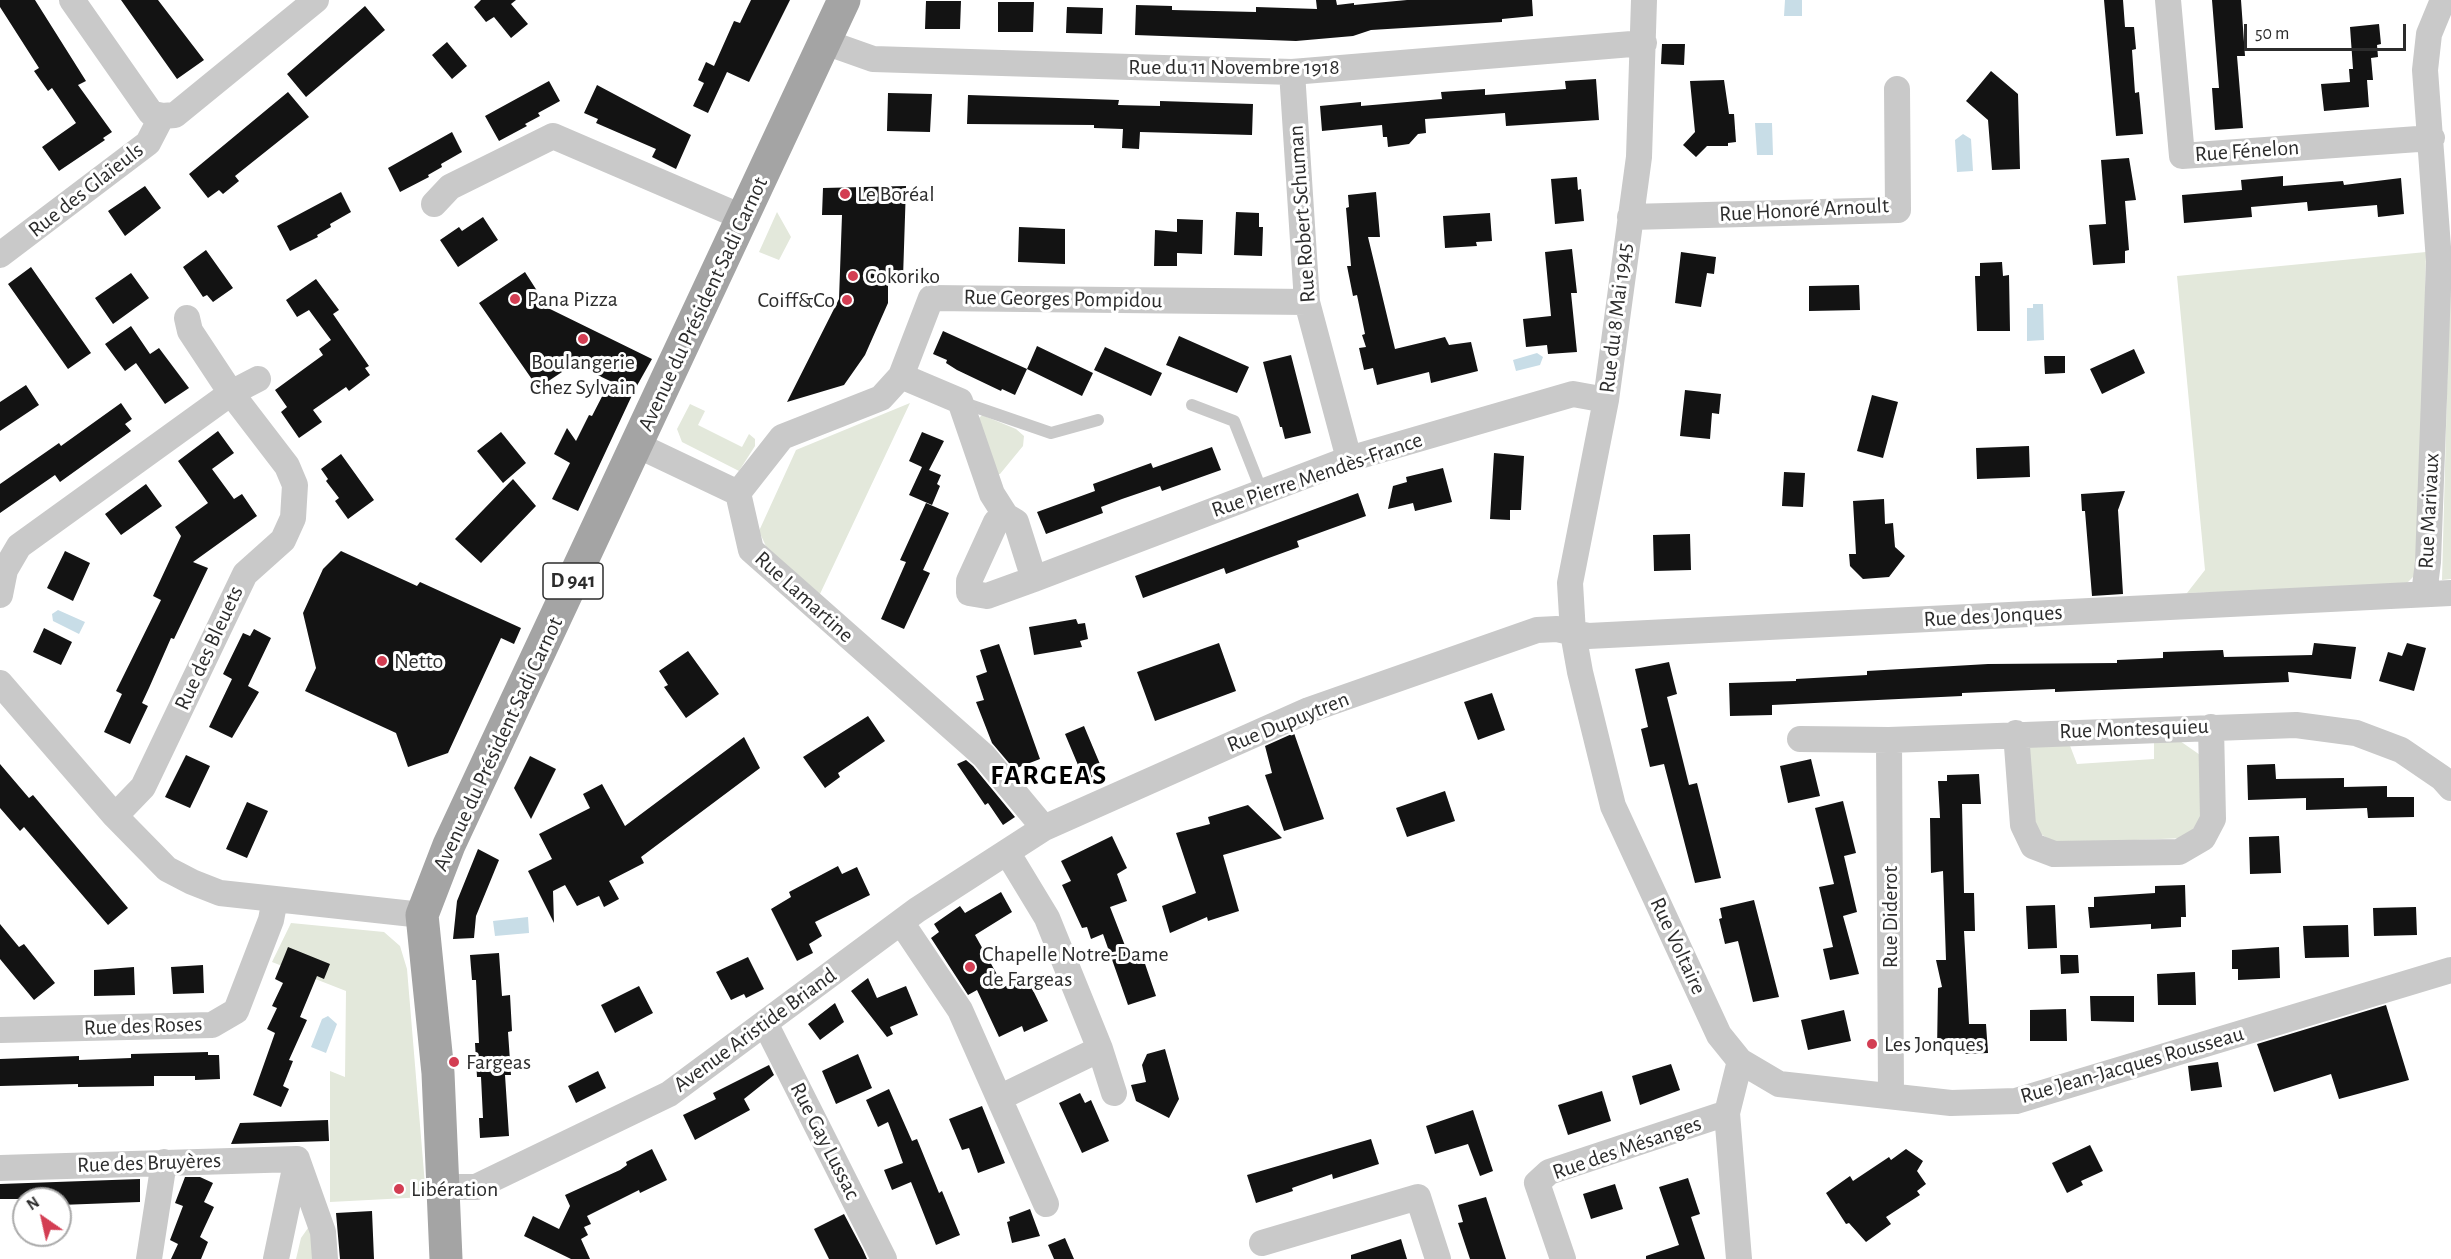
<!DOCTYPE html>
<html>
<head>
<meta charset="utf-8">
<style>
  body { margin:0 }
  #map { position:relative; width:2451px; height:1259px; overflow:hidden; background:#fff; font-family:"Alegreya Sans",sans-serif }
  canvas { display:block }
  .north { position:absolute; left:12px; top:1187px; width:60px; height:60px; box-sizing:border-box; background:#fff; border:2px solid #ababab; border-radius:50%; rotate:326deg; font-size:16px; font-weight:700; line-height:24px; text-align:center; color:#2c2c2c }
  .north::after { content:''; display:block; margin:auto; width:21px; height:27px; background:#d33e53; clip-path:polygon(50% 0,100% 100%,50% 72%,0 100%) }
  .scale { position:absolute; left:2244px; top:24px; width:162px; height:27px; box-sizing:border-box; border:3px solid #2c2c2c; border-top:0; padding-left:8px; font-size:18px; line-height:21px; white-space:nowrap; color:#2c2c2c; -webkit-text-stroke:4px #fff; paint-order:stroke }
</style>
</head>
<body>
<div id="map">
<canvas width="2451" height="1259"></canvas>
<div class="north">N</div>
<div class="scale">50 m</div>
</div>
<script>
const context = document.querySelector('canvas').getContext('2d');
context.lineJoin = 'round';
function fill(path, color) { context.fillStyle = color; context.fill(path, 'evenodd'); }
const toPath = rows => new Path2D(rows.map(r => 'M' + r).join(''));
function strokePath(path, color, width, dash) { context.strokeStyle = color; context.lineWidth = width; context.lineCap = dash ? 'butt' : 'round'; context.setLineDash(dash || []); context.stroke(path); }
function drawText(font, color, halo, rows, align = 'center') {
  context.font = font + ' "Alegreya Sans",sans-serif'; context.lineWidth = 6; context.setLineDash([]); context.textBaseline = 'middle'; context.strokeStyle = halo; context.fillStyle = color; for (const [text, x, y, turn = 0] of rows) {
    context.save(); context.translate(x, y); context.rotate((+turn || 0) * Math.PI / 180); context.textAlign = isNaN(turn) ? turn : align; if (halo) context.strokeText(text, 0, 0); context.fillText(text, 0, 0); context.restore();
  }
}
const green = toPath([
  [777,212,791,237,779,260,759,252],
  [2451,240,2451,579,2442,580],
  [2426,252,2420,570,2403,587,2187,593,2205,570,2177,276],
  [910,403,819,596,769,553,759,531,796,450],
  [690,404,705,411,698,425,742,447,749,434,755,439,755,446,739,471,682,442,677,429],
  [982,415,1016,429,1024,436,1023,446,1000,474,993,475,976,421],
  [2180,741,2203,757,2204,816,2186,838,2055,843,2033,829,2029,747,2069,743,2077,764,2154,759,2154,742],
  [291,923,384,932,400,946,407,969,426,1197,330,1202,330,1071,345,1077,346,991,272,962],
  [308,1228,316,1233,318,1259,296,1259,301,1238]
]);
const water = toPath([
  [1785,0,1802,0,1802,16,1784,16],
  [1755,123,1772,123,1773,155,1757,155],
  [1963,134,1971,139,1973,171,1957,172,1955,140],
  [2033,304,2043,304,2044,340,2027,341,2027,308,2033,308],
  [1537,353,1543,357,1540,365,1516,371,1513,360],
  [58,610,85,622,79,634,53,621,52,614],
  [528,917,529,933,495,936,493,921],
  [328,1016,337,1024,326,1053,311,1047,322,1019]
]);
const building = toPath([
  [0,0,35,0,86,81,78,85,112,132,103,138,105,140,59,171,42,147,76,123,52,88,48,91,34,71,39,68,0,7],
  [121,0,158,0,204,60,177,79],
  [481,0,516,0,511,4,528,24,511,38,494,17,486,22,474,7],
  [751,0,790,0,749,82,727,72,708,113,693,106,704,83,698,80,706,62,714,66,734,21,740,23],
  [1316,0,1336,0,1337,5,1354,3,1354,5,1407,0,1532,0,1533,16,1502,19,1502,22,1371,30,1353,36,1296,41,1135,35,1136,5,1172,6,1172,10,1256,12,1256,7,1317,9],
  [2104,0,2123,0,2125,27,2134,27,2136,49,2132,50,2135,93,2139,92,2143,134,2116,136],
  [2212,0,2241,0,2245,56,2237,56,2243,128,2215,130,2212,88,2219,88],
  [926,1,961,1,960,29,925,29],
  [998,2,1034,2,1033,32,998,32],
  [365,6,385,30,306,97,287,74],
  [1067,7,1103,8,1102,34,1066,33],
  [2379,24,2381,44,2377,45,2378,57,2371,58,2373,80,2367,80,2369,107,2324,111,2321,84,2350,82,2349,69,2353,69,2350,27],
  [447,42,467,66,452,79,432,55],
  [1662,44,1685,44,1684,65,1661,64],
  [1991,71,2018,94,2020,169,1992,170,1988,120,1966,101],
  [1596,79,1599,120,1506,126,1505,113,1425,119,1426,133,1418,134,1409,144,1388,147,1387,137,1383,137,1382,125,1322,131,1320,106,1361,102,1361,106,1442,99,1441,92,1485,89,1485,95,1566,89,1565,81],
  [1724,80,1729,114,1734,114,1736,142,1728,143,1728,146,1707,146,1696,157,1683,145,1695,132,1690,81],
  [549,81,560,101,538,113,540,116,525,124,527,126,499,141,485,116],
  [597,85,691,135,676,169,652,157,656,149,596,123,598,119,584,113],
  [288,92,309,117,235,176,239,181,223,194,219,190,208,198,189,174],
  [888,93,932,94,930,132,887,131],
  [968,95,1119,100,1118,105,1160,106,1160,101,1253,104,1252,135,1140,132,1139,149,1122,148,1123,129,1094,128,1094,125,967,124],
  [452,132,462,152,441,164,442,167,428,175,429,177,400,192,388,168],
  [2129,158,2136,200,2125,201,2129,250,2125,251,2125,263,2093,265,2089,225,2106,224,2101,160],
  [2283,176,2283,186,2343,181,2344,185,2401,178,2404,214,2378,217,2377,205,2308,211,2307,202,2251,207,2252,217,2184,223,2182,195,2242,190,2241,180],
  [1577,177,1578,190,1581,189,1584,221,1555,224,1551,179],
  [145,186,161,208,125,236,108,211],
  [906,186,903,278,888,278,888,303,865,355,844,385,787,402,839,299,842,215,822,215,823,188],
  [341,192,351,212,330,224,331,227,317,235,318,237,290,251,277,226],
  [1376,192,1380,237,1368,237,1395,349,1445,337,1449,345,1471,342,1478,371,1431,383,1429,372,1377,385,1373,368,1364,370,1359,348,1366,347,1362,335,1365,334,1357,295,1353,296,1347,266,1351,266,1346,208,1349,207,1348,195],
  [1236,212,1259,213,1259,227,1263,227,1262,256,1234,255],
  [1490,213,1492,241,1476,242,1477,246,1445,248,1443,216],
  [483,217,498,240,458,267,440,240,459,227,462,231],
  [1177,219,1203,220,1202,254,1177,253,1177,266,1154,266,1155,230,1177,232],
  [1019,227,1065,229,1065,264,1018,262],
  [1572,249,1577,293,1571,293,1577,352,1548,354,1547,345,1526,347,1523,319,1551,316,1545,252],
  [206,250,233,288,213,302,207,295,203,297,183,267],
  [1681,252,1716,257,1714,274,1707,273,1701,307,1675,303],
  [2002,262,2003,276,2009,275,2010,331,1977,331,1975,276,1980,276,1980,263],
  [31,267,91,353,68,369,8,284],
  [525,272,548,308,652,359,634,391,578,511,552,499,570,463,554,454,567,428,576,441,589,415,592,416,610,381,574,364,538,388,479,303],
  [131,273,149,298,113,324,95,298],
  [316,279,339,310,333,314,369,366,365,368,370,375,349,391,346,387,313,410,322,422,299,438,281,412,287,407,275,390,323,355,319,349,331,340,309,310,297,317,286,300],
  [1859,285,1860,310,1809,311,1809,286],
  [131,326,150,354,159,348,189,388,165,404,136,363,125,371,105,344],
  [943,331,1027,369,1015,395,1002,389,1001,391,957,370,946,363,947,360,933,354],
  [1179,336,1249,367,1237,393,1166,365],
  [1037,346,1093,373,1082,396,1027,369],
  [1105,347,1162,373,1151,396,1094,370],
  [2134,349,2145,373,2102,394,2090,369],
  [1291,355,1311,433,1285,439,1282,427,1280,427,1263,362],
  [2044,356,2065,356,2065,373,2045,374],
  [26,385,39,405,0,431,0,402],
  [1685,390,1721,394,1719,414,1712,413,1710,439,1680,436],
  [1872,395,1898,402,1883,458,1857,451],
  [121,403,132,419,125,424,131,431,60,482,55,475,0,513,0,484,59,443,61,446],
  [218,431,234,453,212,469,234,499,242,494,257,516,193,562,208,568,174,639,171,638,149,688,142,703,148,706,130,744,104,732,122,694,116,691,161,600,153,596,181,536,175,527,208,503,178,461],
  [501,432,526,463,503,483,477,451],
  [922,432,944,441,929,470,941,475,937,484,940,486,932,505,909,495,922,467,909,461],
  [2029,446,2030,477,1977,479,1976,448],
  [1212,447,1221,470,1162,491,1160,486,1122,499,1101,507,1103,513,1046,534,1037,512,1095,491,1093,484,1115,476,1151,463,1153,468],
  [1494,453,1524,456,1521,510,1510,510,1510,520,1490,519],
  [341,454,374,500,348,519,335,501,339,498,326,481,328,479,321,469],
  [1443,468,1452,502,1415,511,1413,503,1388,509,1393,486,1407,482,1406,477],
  [1784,472,1805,473,1803,507,1782,506],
  [513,479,536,506,481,563,455,539],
  [146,484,162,506,121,535,105,514],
  [2125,491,2118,510,2123,594,2092,596,2085,511,2082,511,2081,494],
  [1358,493,1366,516,1297,541,1299,547,1266,559,1226,574,1224,568,1143,598,1135,576],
  [1884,499,1885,524,1893,523,1895,547,1905,556,1889,577,1863,579,1850,566,1849,554,1856,554,1853,501],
  [926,503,949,513,923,570,930,573,904,629,881,619,906,562,900,560],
  [1690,534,1691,570,1654,571,1653,535],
  [65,551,90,563,73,601,47,588],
  [341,551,417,586,420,582,521,628,514,644,501,638,448,753,408,767,396,733,305,691,316,668,303,613,323,569],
  [1076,619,1078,624,1085,623,1088,639,1080,641,1082,647,1034,655,1029,627],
  [44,628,72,642,61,665,33,652],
  [254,629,271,638,248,686,259,692,232,738,209,727,232,679,223,674,243,633,250,636],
  [1219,643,1236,691,1155,721,1137,672],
  [2314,643,2356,647,2351,679,2288,672,2289,682,2055,692,2055,689,1962,693,1962,696,1772,705,1772,715,1730,716,1729,683,1796,681,1796,679,1867,675,1867,671,1988,664,2117,663,2117,660,2163,658,2163,652,2223,650,2224,657,2312,655],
  [2407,643,2426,648,2414,691,2379,681,2388,652,2402,656],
  [999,644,1040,759,1014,769,992,743,976,702,984,700,976,676,987,672,980,650],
  [688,651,719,694,686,718,664,687,668,685,659,671],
  [1669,662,1677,694,1667,697,1689,785,1697,783,1721,878,1695,883,1664,764,1650,767,1641,729,1648,727,1635,669],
  [1492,693,1505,730,1478,740,1464,702],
  [868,716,885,741,838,773,840,777,825,788,803,757],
  [1084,726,1105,776,1086,784,1065,734],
  [1294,733,1324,819,1284,831,1265,775,1272,773,1265,746],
  [744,737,760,768,641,857,644,863,609,881,619,899,604,907,599,896,577,906,565,885,553,891,554,923,528,871,552,859,539,834,590,808,583,794,602,784,625,826],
  [186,755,210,766,190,808,165,797],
  [530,756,556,769,531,819,514,788],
  [1811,759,1820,796,1788,803,1780,766],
  [966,760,973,766,1015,817,1003,825,988,803,985,805,957,764],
  [0,764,29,798,33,795,128,908,108,925,24,827,20,831,0,808],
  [2275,764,2276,779,2344,778,2344,787,2387,786,2387,797,2414,797,2414,817,2368,818,2367,808,2306,810,2306,798,2248,800,2247,765],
  [1979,774,1981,804,1962,804,1964,893,1974,893,1975,931,1964,931,1969,1024,1986,1024,1988,1053,1965,1054,1965,1050,1937,1051,1938,988,1942,987,1936,960,1946,960,1943,871,1931,873,1930,818,1940,818,1938,781,1947,781,1947,775],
  [1445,791,1455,821,1407,837,1396,808],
  [1843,801,1856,853,1844,856,1857,912,1843,916,1859,974,1830,980,1823,949,1833,947,1819,887,1834,884,1815,808],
  [247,802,268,811,247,858,226,849],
  [1248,805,1282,838,1223,855,1239,911,1208,921,1207,917,1170,933,1162,906,1196,893,1176,833,1210,824,1208,817],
  [1112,836,1127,868,1117,874,1127,901,1110,907,1129,956,1141,952,1156,996,1128,1005,1103,934,1091,939,1087,927,1082,928,1062,885,1071,881,1061,861],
  [2279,836,2281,873,2250,874,2249,837],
  [478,849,499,860,476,916,474,938,453,939,457,901],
  [838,866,842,874,857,867,870,895,815,922,822,936,809,944,813,953,797,961,771,909,791,897,789,892],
  [2185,885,2186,917,2181,917,2181,927,2151,929,2151,924,2090,928,2088,907,2094,907,2094,897,2155,893,2155,886],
  [1001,892,1012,912,975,935,1004,987,1026,976,1048,1021,1024,1032,1022,1026,999,1037,977,990,968,995,931,938,939,932,934,924,960,906,965,913],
  [1754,900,1779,997,1753,1002,1738,941,1725,944,1719,919,1722,918,1720,908],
  [2055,905,2057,948,2028,949,2026,906],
  [2416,907,2417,935,2374,936,2373,908],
  [0,924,19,947,24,944,55,983,34,1000,0,959],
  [2348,925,2349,957,2305,958,2303,926],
  [288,947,330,964,324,979,317,976,300,1017,307,1020,289,1060,293,1061,283,1086,289,1089,281,1107,253,1095,275,1033,267,1029,277,1008,272,1006,283,983,275,979],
  [2279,947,2280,978,2238,980,2238,969,2232,969,2232,950],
  [499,953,502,996,510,995,512,1031,508,1032,511,1075,505,1075,509,1136,480,1138,479,1118,483,1118,481,1077,477,1077,475,1043,479,1043,476,980,472,980,470,955],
  [2060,955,2078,955,2079,973,2061,974],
  [748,957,764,989,746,998,744,994,731,1000,716,972],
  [203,965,204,993,173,994,171,967],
  [134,967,135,995,94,996,94,970],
  [2195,972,2196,1005,2158,1005,2157,974],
  [868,978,877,998,906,986,918,1015,890,1027,893,1034,887,1037,851,991],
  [639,986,653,1013,615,1033,601,1005],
  [2090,996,2134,996,2134,1022,2091,1021],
  [835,1003,844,1022,820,1040,808,1024],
  [2386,1005,2409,1080,2339,1099,2331,1074,2274,1092,2257,1044],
  [2066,1009,2067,1041,2030,1041,2030,1010],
  [1844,1010,1851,1041,1808,1050,1801,1020],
  [1165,1049,1179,1099,1169,1118,1136,1101,1131,1085,1146,1082,1142,1065,1147,1054],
  [208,1052,208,1055,219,1055,220,1079,195,1080,195,1076,154,1076,154,1086,78,1087,78,1084,0,1086,0,1059,79,1056,79,1060,131,1058,131,1054],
  [858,1054,872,1088,836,1104,822,1071],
  [2218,1062,2222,1087,2191,1091,2188,1066],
  [1671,1064,1680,1090,1640,1105,1632,1076],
  [769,1065,774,1075,744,1099,750,1110,695,1140,683,1115,716,1099,713,1093],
  [598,1071,606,1088,576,1103,568,1086],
  [889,1089,912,1141,917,1139,939,1193,942,1191,960,1235,936,1245,911,1182,892,1190,884,1170,903,1163,888,1122,878,1127,866,1100],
  [1602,1091,1611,1121,1568,1135,1558,1105],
  [1080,1093,1085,1103,1091,1100,1109,1141,1082,1153,1059,1103],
  [982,1106,1005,1163,978,1173,969,1148,962,1150,949,1119],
  [1473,1110,1493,1171,1480,1176,1468,1144,1435,1154,1426,1126],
  [328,1120,329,1141,231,1144,240,1123],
  [1371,1139,1379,1164,1333,1179,1332,1174,1292,1188,1293,1191,1256,1203,1247,1175],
  [2090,1145,2103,1171,2081,1181,2083,1185,2067,1193,2052,1163],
  [652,1149,667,1180,640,1193,639,1190,587,1216,591,1224,584,1227,588,1235,581,1239,590,1259,571,1259,524,1236,533,1216,559,1229,570,1206,565,1195,620,1170,627,1165,626,1162],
  [1906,1149,1923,1161,1917,1171,1926,1184,1917,1191,1920,1195,1886,1217,1891,1224,1866,1242,1849,1223,1846,1224,1826,1193,1850,1176,1853,1181,1889,1157,1891,1160],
  [185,1177,200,1177,213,1183,204,1202,214,1207,200,1237,208,1242,201,1259,171,1259,178,1244,170,1240,183,1206,175,1203],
  [1688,1178,1700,1214,1691,1217,1705,1259,1646,1259,1646,1256,1679,1245,1659,1187],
  [140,1179,140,1202,60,1205,60,1199,0,1199,0,1184],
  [1615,1184,1623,1209,1591,1219,1583,1194],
  [1486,1197,1506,1259,1470,1259,1458,1223,1463,1222,1458,1205],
  [1030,1209,1040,1236,1012,1243,1007,1222,1010,1221,1009,1217],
  [372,1211,374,1259,340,1259,336,1213],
  [844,1214,863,1250,867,1259,829,1259,814,1229],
  [1065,1238,1074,1259,1054,1259,1048,1245],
  [1401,1239,1407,1259,1351,1259,1351,1255]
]);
const lane = toPath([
  [961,402,1051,433,1098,420],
  [1192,405,1234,421,1262,492]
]);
const street = toPath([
  [72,0,151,113,162,116,175,115,316,0],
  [1644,0,1639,157,1606,400,1570,583,1573,633,1580,672,1613,806,1719,1035,1740,1061,1779,1084,1951,1103,2016,1101,2451,970],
  [2168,0,2182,156,2432,138],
  [825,42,873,59,1292,72,1644,43],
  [1292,72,1307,302,1349,459],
  [434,204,450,187,553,136,744,218],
  [1630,217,1898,210,1897,89],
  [0,255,148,143,162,116],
  [187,318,190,331,231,393,258,379],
  [901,376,960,401,992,494,1006,516],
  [637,445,738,493,751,550,984,756,1044,828],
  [738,493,782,437,881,398,901,376,931,298,1307,302],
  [1034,579,1016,522,1006,516,996,522,969,581,969,593,987,596,1034,579,1349,459,1573,394,1606,400],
  [2424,594,2428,562,2439,261,2425,70,2429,34,2443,0],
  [0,595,5,570,19,546,231,393,287,466,295,485,293,518,283,540,245,574,143,787,115,816],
  [0,683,115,816,167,869,192,882,220,893,422,915],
  [2016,733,2023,825,2033,846,2054,854,2179,852,2203,838,2213,819,2211,727],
  [1800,739,1889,740,2296,725,2356,733,2401,750,2442,778,2451,788],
  [1889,740,1891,1095],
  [1007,852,1047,918,1100,1049,1114,1093],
  [901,922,960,1010,1046,1204],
  [765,1023,884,1259],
  [0,1030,212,1025,236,1011,271,920,275,899],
  [999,1098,1100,1049],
  [0,1168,297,1159],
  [445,1187,476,1187,669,1094,917,910,1044,828,1309,710,1537,630,1557,629,1588,636,2451,593],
  [1262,1243,1418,1197,1438,1259],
  [149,1259,164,1162],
  [276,1259,297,1159,323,1232,325,1259],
  [1563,1259,1537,1183,1549,1172,1727,1113],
  [1739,1259,1727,1113,1740,1061]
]);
const primary = toPath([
  [446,1259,438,1073,422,915,449,845,844,0]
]);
const markers = [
  [845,194,6,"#d33e53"],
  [853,276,6,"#d33e53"],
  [515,299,6,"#d33e53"],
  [847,300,6,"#d33e53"],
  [583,339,6,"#d33e53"],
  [382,661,6,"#d33e53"],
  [970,967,6,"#d33e53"],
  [1872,1044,6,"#d33e53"],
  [454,1062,6,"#d33e53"],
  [399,1189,6,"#d33e53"]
];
const shields = [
  [573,581,60]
];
const shieldNames = [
  ["D 941",573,581]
];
const streetNames = [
  ["Rue du 11 Novembre 1918",1234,67],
  ["Rue Fénelon",2247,151,-4],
  ["Rue des Glaïeuls",86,190,-38],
  ["Rue Honoré Arnoult",1804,210,-3],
  ["Rue Robert Schuman",1302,214,-94],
  ["Rue Georges Pompidou",1063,299,1],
  ["Avenue du Président Sadi Carnot",703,304,-65],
  ["Rue du 8 Mai 1945",1616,318,-83],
  ["Rue Pierre Mendès-France",1317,475,-19],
  ["Rue Marivaux",2429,511,-87],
  ["Rue Lamartine",804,597,42],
  ["Rue des Jonques",1993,616,-3],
  ["Rue des Bleuets",209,648,-65],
  ["Rue Dupuytren",1288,722,-22],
  ["Rue Montesquieu",2134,729,-2],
  ["Avenue du Président Sadi Carnot",498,744,-65],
  ["Rue Diderot",1890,917,-90],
  ["Rue Voltaire",1678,946,65],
  ["Rue des Roses",143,1026,-2],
  ["Avenue Aristide Briand",755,1030,-36],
  ["Rue Jean-Jacques Rousseau",2132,1065,-16],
  ["Rue Gay Lussac",825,1141,63],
  ["Rue des Mésanges",1627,1148,-19],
  ["Rue des Bruyères",149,1163,-2]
];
const poiNames = [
  ["Le Boréal",857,194],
  ["Cokoriko",865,276],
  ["Pana Pizza",527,299],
  ["Coiff&Co",835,300,"right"],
  ["Boulangerie",583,362,"center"],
  ["Chez Sylvain",583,387,"center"],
  ["Netto",394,661],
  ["Chapelle Notre-Dame",982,954],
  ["de Fargeas",982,979],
  ["Les Jonques",1884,1044],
  ["Fargeas",466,1062],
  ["Libération",411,1189]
];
const districtNames = [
  ["FARGEAS",1049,776]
];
fill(green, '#e3e8db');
fill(water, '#c8dde7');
fill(building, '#131313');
strokePath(lane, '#c9c9c9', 12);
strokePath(street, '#c9c9c9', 26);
strokePath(primary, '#a4a4a4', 33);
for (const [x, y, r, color] of markers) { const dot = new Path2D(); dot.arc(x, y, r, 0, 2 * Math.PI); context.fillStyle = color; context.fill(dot); strokePath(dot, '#fff', 2); }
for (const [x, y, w] of shields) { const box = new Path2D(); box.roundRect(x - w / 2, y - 18, w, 36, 4.5); context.fillStyle = '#fff'; context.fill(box); strokePath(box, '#2c2c2c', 1.5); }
drawText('bold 21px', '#2c2c2c', null, shieldNames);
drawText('22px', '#2c2c2c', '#fff', streetNames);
drawText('22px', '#2c2c2c', '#fff', poiNames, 'left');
context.letterSpacing = '1.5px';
drawText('bold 28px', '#000', '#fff', districtNames);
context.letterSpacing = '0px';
</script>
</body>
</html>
